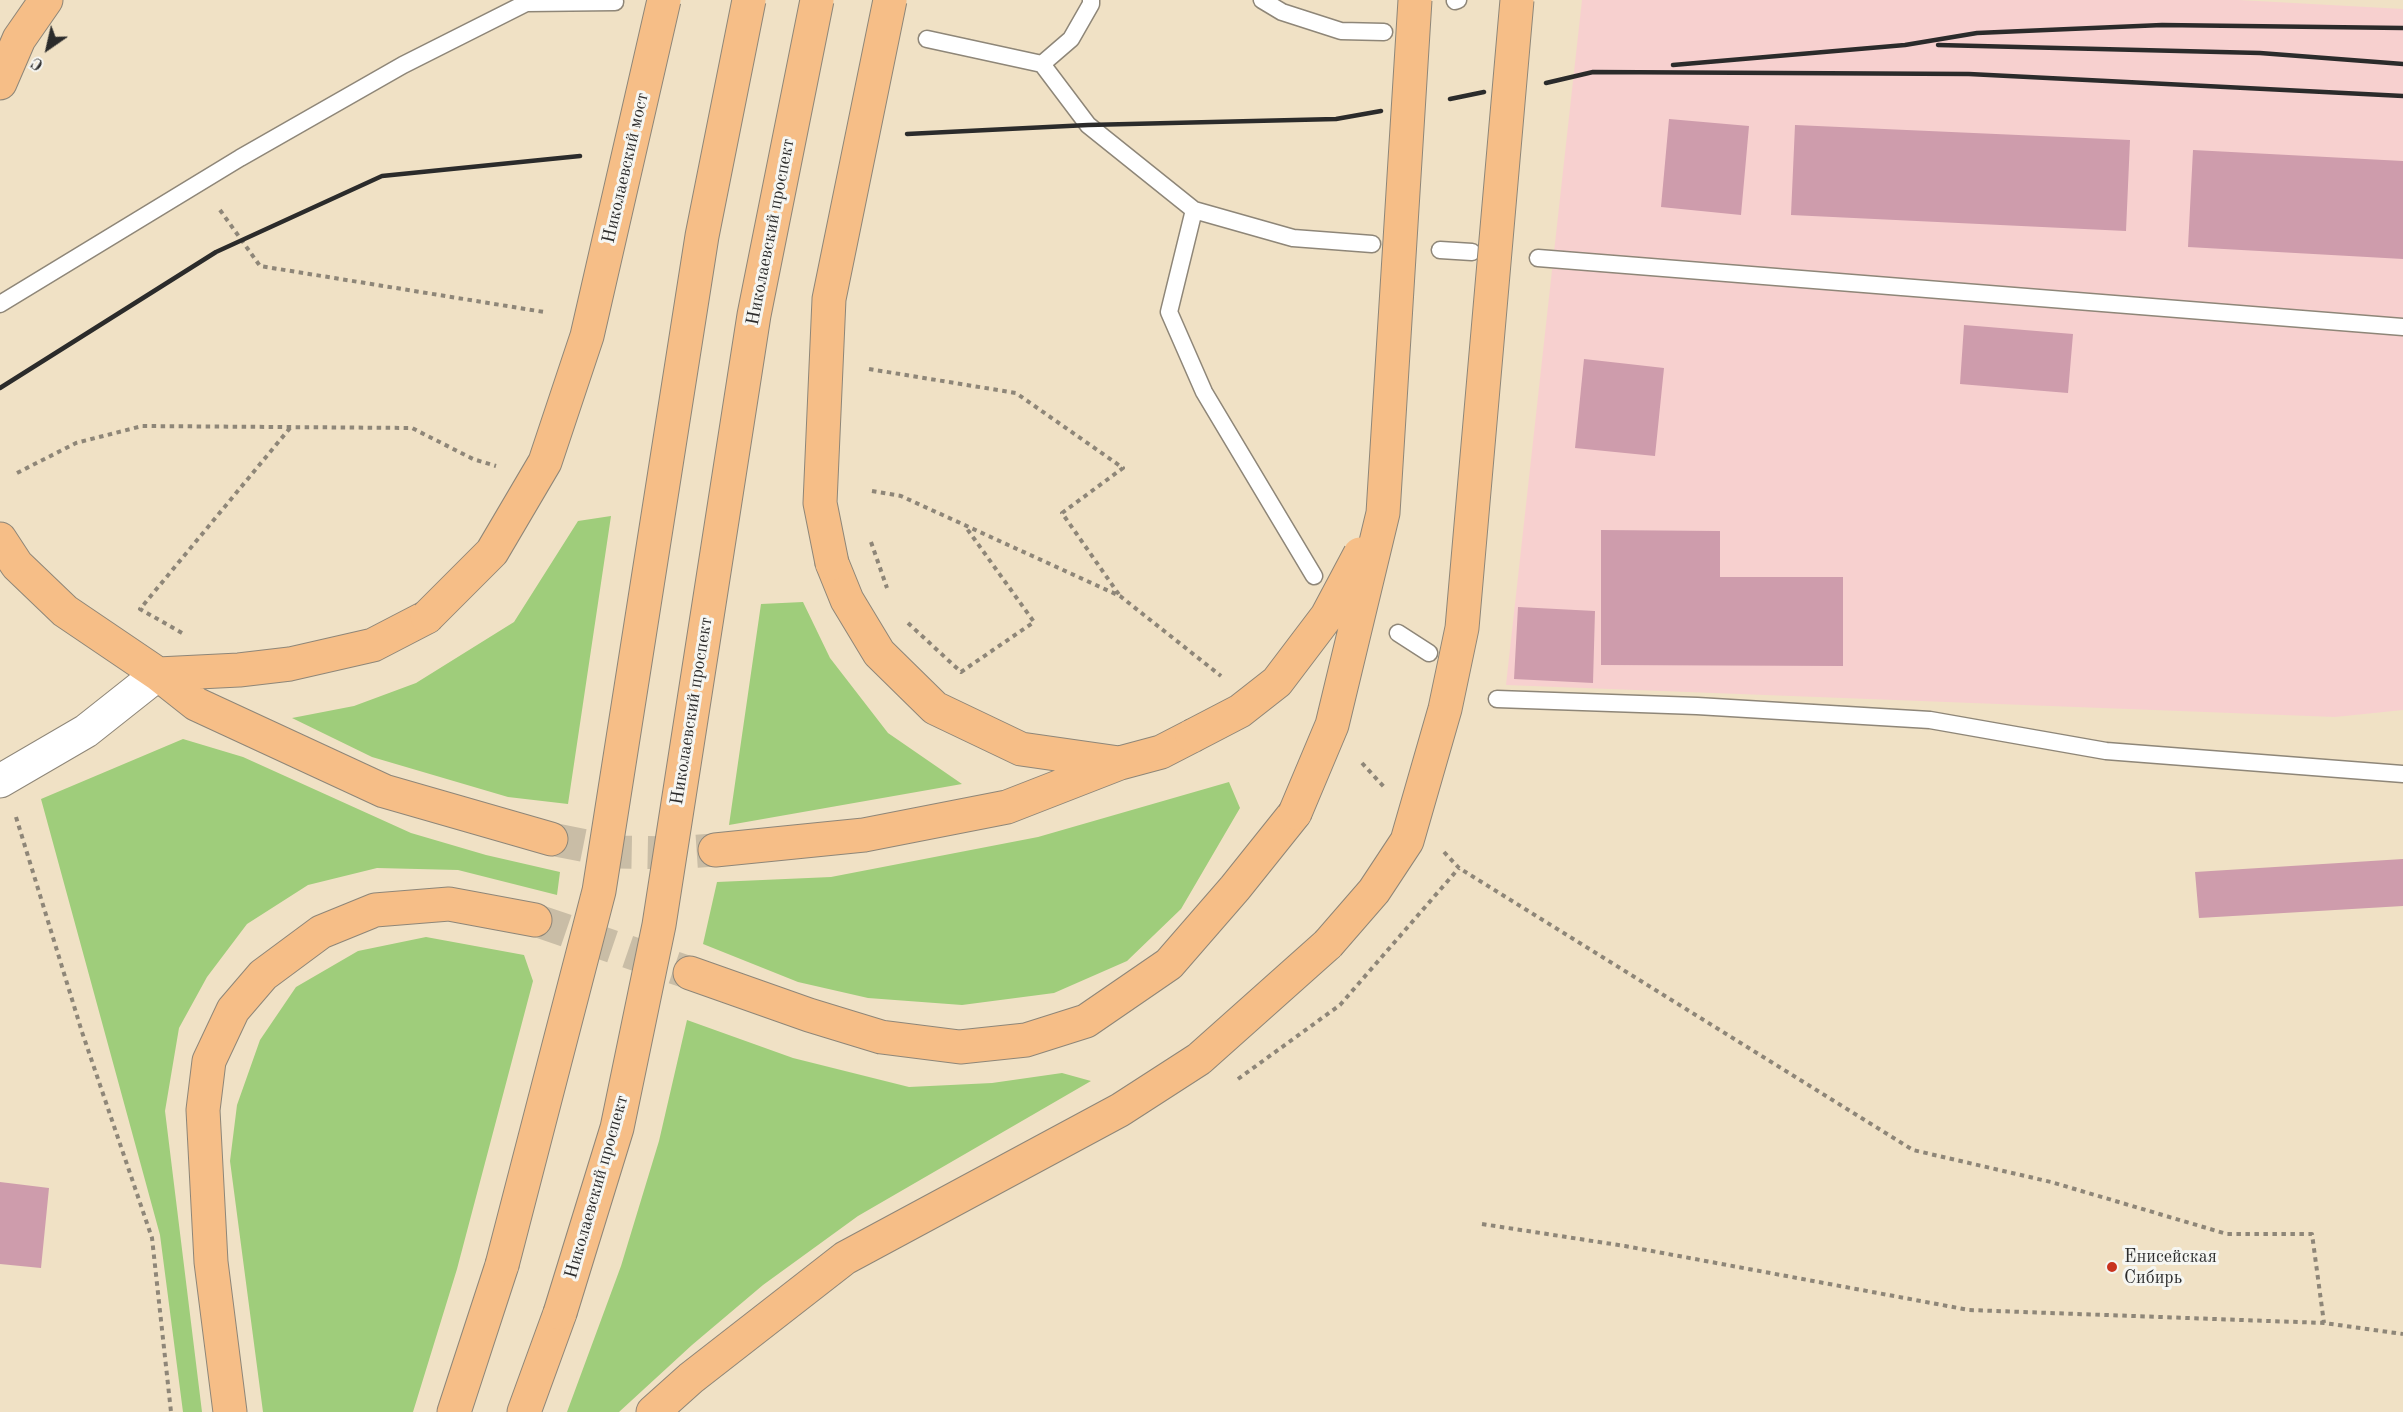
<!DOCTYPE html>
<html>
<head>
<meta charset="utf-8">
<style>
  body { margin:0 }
  #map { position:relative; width:2403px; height:1412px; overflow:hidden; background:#f0e1c5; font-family:"Old Standard TT",serif }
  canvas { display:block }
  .north { position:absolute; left:18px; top:18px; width:60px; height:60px; -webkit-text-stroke:4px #f6f6f2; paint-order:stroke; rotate:214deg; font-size:16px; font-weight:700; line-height:24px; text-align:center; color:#2b2b2b }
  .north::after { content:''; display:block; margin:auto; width:21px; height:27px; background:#2b2b2b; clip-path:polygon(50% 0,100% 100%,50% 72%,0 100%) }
</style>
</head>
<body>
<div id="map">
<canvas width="2403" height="1412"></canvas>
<div class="north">С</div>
</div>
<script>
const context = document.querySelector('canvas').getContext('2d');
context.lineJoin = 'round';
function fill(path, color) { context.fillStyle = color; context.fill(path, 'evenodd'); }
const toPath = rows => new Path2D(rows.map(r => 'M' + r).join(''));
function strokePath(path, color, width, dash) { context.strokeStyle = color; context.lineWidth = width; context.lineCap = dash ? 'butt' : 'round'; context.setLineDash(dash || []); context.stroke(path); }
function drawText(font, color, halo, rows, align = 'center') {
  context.font = font + ' "Old Standard TT",serif'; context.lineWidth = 6; context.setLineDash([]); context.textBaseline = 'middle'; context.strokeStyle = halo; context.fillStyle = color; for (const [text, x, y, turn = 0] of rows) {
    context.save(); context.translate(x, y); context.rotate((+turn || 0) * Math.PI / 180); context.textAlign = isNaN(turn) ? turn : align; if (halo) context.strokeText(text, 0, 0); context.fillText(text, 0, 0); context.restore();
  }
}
const built = toPath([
  [1582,0,2239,0,2403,9,2403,710,2335,717,1506,685]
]);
const green = toPath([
  [611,516,568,804,508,797,372,757,292,718,354,706,416,683,514,622,578,521],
  [803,602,830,658,888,733,962,784,729,825,761,604],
  [183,739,243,757,411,833,486,855,560,872,557,895,458,870,377,868,308,885,247,924,207,977,179,1028,165,1111,202,1412,183,1412,160,1235,41,799],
  [1229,782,1240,808,1181,909,1127,961,1054,993,962,1005,868,998,798,982,703,944,717,882,831,877,1038,837],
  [426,937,524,955,533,981,457,1269,413,1412,263,1412,230,1161,237,1105,260,1040,296,987,358,951],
  [687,1020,793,1058,909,1087,992,1083,1062,1073,1091,1081,858,1216,763,1285,692,1345,619,1412,567,1412,621,1266,659,1141]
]);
const building = toPath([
  [1669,119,1749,126,1741,215,1661,207],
  [1795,125,2130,140,2126,231,1791,215],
  [2193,150,2403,161,2403,259,2188,247],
  [1964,325,2073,334,2068,393,1960,384],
  [1584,359,1664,368,1655,456,1575,448],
  [1601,530,1720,531,1720,577,1843,577,1843,666,1601,665],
  [1518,607,1595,611,1593,683,1514,679],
  [2403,859,2403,906,2199,918,2195,872],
  [0,1182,49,1188,41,1268,0,1264]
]);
const primaryTunnel = toPath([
  [551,839,617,852,671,853,715,850],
  [535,920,690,973]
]);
const path = toPath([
  [220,210,260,266,544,312],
  [869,369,1016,393,1123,468,1062,513,1120,596],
  [17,473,76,443,142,426,412,428,473,459,496,466],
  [872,491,901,496,1120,596,1221,676],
  [871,542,887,588],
  [908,623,961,672,1034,622,965,526],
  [182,633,140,609,290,428],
  [1362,763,1384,787],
  [16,817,82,1032,152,1238,171,1412],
  [1444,852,1459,868,1913,1150,2051,1182,2227,1234,2312,1234,2324,1323],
  [1238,1079,1340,1005,1459,868],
  [1482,1224,1625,1246,1969,1310,2324,1323,2403,1334]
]);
const lane = toPath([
  [1262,0,1282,12,1341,31,1384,32],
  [1455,1,1458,0],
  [927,39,1042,64,1071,39,1091,4,1091,0],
  [1042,64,1088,125,1194,210,1169,312,1204,392,1314,576],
  [1194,210,1293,238,1372,244],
  [1440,250,1472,252],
  [1538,258,2403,327],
  [0,304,240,158,403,65,526,3,615,2],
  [1398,633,1429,653],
  [1497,699,1697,706,1930,720,2106,751,2403,774]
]);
const street = toPath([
  [0,781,86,731,158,674]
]);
const primary = toPath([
  [0,83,19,39,46,0],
  [0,539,17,565,65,611,158,674,239,670,290,664,373,645,427,617],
  [832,563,847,600,879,653,935,708,1021,749,1119,763],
  [158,674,196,704,384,791,551,839],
  [715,850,864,835,1007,807,1120,763,1161,752,1192,736],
  [690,973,809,1015,881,1037,960,1047,1026,1040,1086,1021,1169,964,1235,888,1295,813],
  [230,1412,211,1262,203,1110,209,1061,233,1010,263,975,321,932,375,910,449,904,535,920],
  [454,1412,502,1265],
  [524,1412,560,1313],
  [653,1412,691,1378,845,1258,1120,1110,1199,1059,1328,944]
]);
const rail = toPath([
  [1938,45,2260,53,2403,64],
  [1673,65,1905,45,1977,33,2162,25,2403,28],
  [1546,83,1593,72,1969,74,2403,96],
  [1450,99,1484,92],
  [907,134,1088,125,1336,119,1381,111],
  [0,388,216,252,382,176,580,156]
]);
const primaryBridge = toPath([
  [832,563,820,503,829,299,890,0],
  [427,617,492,552,545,462,587,336,664,0],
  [1192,736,1240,711,1277,682,1327,616,1360,554],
  [1295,813,1332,725,1383,513,1415,0],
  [1328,944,1374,891,1407,841,1445,709,1462,628,1517,0],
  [502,1265,599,891,702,236,749,0],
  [560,1313,617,1128,659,925,754,315,817,0]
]);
const markers = [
  [2112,1267,6,"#c8321e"]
];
const streetNames = [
  ["Николаевский мост",626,168,-77],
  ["Николаевский проспект",771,232,-79],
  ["Николаевский проспект",692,711,-81],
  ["Николаевский проспект",597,1187,-74]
];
const poiNames = [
  ["Енисейская",2124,1257],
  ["Сибирь",2124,1278]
];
fill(built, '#f7d0cf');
fill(green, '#9fcd7b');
fill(building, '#ce9cac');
strokePath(primaryTunnel, '#c9bda6', 33, [33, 16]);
strokePath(lane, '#8e8678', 19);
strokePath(street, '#8e8678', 35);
strokePath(primary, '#8e8678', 35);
strokePath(path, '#8e8678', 4, [4.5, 4.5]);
strokePath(lane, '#fff', 16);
strokePath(street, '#fff', 33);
strokePath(primary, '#f6be87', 33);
strokePath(rail, '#2b2b2b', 4.5);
strokePath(primaryBridge, '#8e8678', 35, []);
strokePath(primaryBridge, '#f6be87', 33);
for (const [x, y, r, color] of markers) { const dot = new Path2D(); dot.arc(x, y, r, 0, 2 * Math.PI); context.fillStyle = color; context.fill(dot); strokePath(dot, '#f6f6f2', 2); }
drawText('18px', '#2b2b2b', '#f6f6f2', streetNames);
drawText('18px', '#2b2b2b', '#f6f6f2', poiNames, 'left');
</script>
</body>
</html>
